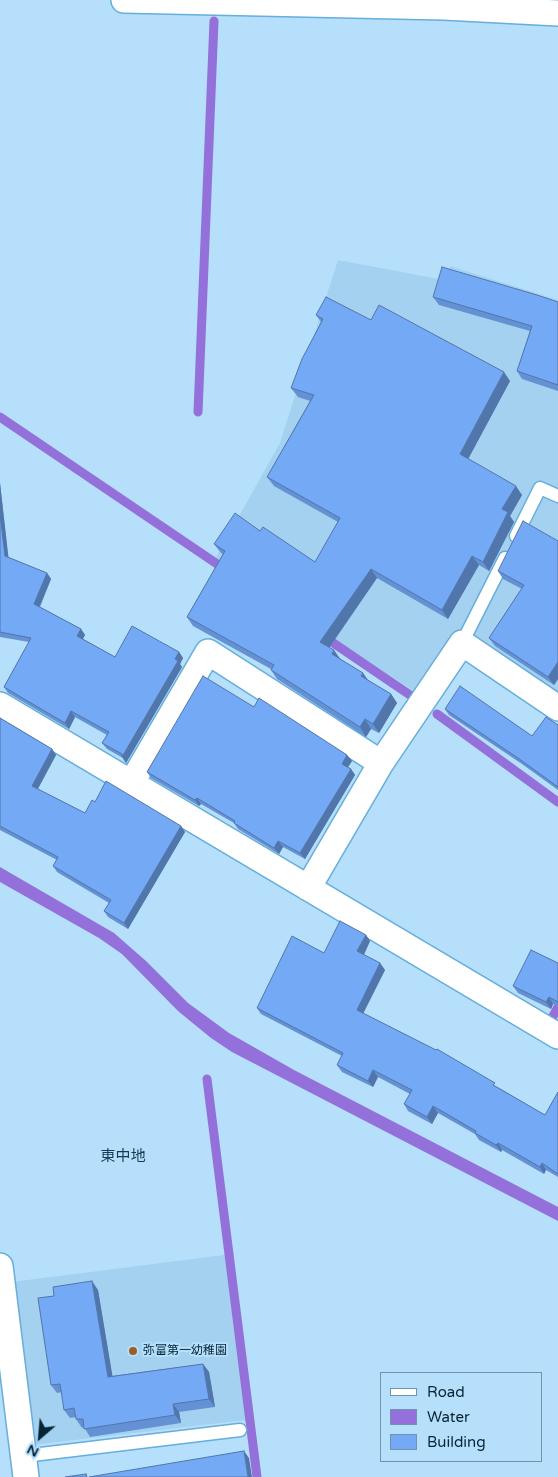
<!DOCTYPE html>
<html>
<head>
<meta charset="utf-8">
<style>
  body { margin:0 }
  #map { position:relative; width:558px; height:1477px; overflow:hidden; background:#b5dffb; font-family:"Varela Round",sans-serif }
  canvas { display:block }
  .legend { position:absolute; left:380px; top:1372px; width:162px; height:90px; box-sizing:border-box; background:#b5dffb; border:1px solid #6f95ad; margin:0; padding:6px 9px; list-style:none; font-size:15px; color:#062537 }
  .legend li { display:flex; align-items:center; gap:10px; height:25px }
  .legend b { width:25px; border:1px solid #6f95ad }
  .north { position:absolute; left:15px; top:1412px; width:50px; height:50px; -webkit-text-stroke:4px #b5dffb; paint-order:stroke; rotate:207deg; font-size:14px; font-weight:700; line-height:20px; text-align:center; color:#062537 }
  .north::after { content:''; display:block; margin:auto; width:18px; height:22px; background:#062537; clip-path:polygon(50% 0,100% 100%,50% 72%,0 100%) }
</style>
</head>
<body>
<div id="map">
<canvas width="558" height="1477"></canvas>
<ul class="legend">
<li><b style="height:6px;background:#fff"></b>Road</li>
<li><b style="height:14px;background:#9470da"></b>Water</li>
<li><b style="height:14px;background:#74a9f5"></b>Building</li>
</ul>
<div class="north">N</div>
</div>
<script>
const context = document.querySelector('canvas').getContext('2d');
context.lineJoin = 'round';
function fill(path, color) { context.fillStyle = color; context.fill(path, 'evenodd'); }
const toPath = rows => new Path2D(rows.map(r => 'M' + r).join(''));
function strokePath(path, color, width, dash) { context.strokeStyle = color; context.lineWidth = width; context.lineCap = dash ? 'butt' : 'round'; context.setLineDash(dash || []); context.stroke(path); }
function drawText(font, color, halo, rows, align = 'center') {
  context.font = font + ' "Varela Round","Noto Sans JP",sans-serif'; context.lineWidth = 4; context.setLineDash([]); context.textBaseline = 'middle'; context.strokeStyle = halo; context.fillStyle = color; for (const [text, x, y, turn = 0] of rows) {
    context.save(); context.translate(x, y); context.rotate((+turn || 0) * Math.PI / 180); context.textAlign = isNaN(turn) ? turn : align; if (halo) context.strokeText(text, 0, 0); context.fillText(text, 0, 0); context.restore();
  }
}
const built = toPath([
  [338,260,449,281,450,266,558,300,558,697,461,630,417,693,214,561,280,443],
  [232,1254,254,1419,32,1445,12,1282]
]);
const water = toPath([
  [0,867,114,933,146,961,188,1003,229,1033,294,1070,558,1207,558,1221,232,1052,211,1038,178,1011,122,954,99,938,0,882]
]);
const stream = toPath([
  [198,412,214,21],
  [0,417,226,570],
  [323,636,410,695],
  [437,714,558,802],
  [552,1018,558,1007],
  [207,1079,257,1477]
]);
const lane = toPath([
  [516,536,540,488,558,496],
  [462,643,505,558],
  [24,1456,240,1430]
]);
const street = toPath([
  [124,0,444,7,558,13],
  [0,705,558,1036],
  [132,782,208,652,381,763],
  [308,888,381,763,462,643,558,708],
  [0,1266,26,1477]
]);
const wall = toPath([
  [433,297,558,302,558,391,522,379,517,371,530,331,439,305],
  [316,315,371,320,510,381,468,459,522,495,510,516,514,522,489,571,479,565,448,619,377,578,329,647,341,660,363,673,368,680,391,694,397,703,379,733,371,729,366,737,277,679,271,670,271,669,193,626,187,617,223,554,221,553,214,544,260,531,315,562,338,522,274,486,267,477,310,401,298,397,291,388,321,322],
  [0,483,8,557,47,573,51,579,40,607,81,629,85,635,83,639,115,657,179,652,183,658,180,664,182,667,126,763,123,758,107,749,102,743,107,735,75,717,69,729,8,693,4,687,29,642,0,637],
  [558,541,558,679,554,685,495,646,489,638,522,589,503,579,498,571],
  [254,707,347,755,352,761,348,767,351,769,355,775,305,859,283,847,279,854,238,829,234,823,201,804,199,806,151,778,147,772],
  [445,709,532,736,558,725,558,790,522,764,449,715],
  [0,718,52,749,56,755,38,789,85,813,95,802,181,826,185,832,128,929,108,917,104,911,109,903,57,872,53,866,57,860,0,830],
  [366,935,370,941,364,955,380,963,385,970,363,1013,499,1088,545,1115,558,1092,558,1177,546,1170,544,1174,502,1150,501,1152,479,1140,475,1134,438,1113,432,1124,408,1111,404,1104,410,1094,378,1077,373,1087,342,1072,337,1065,342,1056,261,1014,257,1008,324,953],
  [558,963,558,1006,553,1004,551,1009,518,993,513,986],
  [98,1290,112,1376,203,1364,209,1372,215,1407,179,1412,181,1423,90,1437,84,1427,82,1428,76,1419,76,1417,70,1418,64,1410,62,1392,57,1393,51,1385]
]);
const shadedWall = toPath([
  [504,372,510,381,466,463,460,454],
  [0,483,9,562,5,556,0,513],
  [516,486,522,495,510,516,514,522,489,571,483,562,502,509],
  [472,556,479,565,448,619,442,610],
  [371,569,377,578,327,651,320,642],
  [47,573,51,579,38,610,34,604],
  [81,629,85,635,81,642,77,636],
  [334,650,341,660,332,654],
  [179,652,183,658,180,664,182,667,126,763,122,757],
  [558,662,558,679,554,685,548,677],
  [363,673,369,682,361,676],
  [391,694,397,703,379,733,373,724],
  [71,711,75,717,69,729,65,723],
  [365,719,371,729,366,737,360,727],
  [52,749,56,755,36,792,32,786],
  [347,755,352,761,346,770,342,764],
  [351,769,355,775,305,859,300,853],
  [197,798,201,804,199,806,195,800],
  [181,826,185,832,128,929,124,923],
  [278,841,283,847,279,854,274,848],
  [366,935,370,941,362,958,357,951],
  [380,963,385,970,362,1016,357,1010],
  [549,997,553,1004,551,1009,546,1002],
  [373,1070,378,1077,373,1087,368,1081],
  [433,1106,438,1113,432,1124,427,1117],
  [498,1143,502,1150,501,1152,496,1145],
  [542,1163,546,1170,544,1174,540,1167],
  [92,1281,98,1290,114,1385,108,1377],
  [203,1364,209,1372,215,1407,209,1399],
  [173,1404,179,1412,181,1423,175,1415],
  [244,1451,249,1458,252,1477,248,1477]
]);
const building = toPath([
  [442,267,537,295,558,302,558,385,517,371,532,326,433,297,442,267],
  [326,297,371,320,379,305,504,372,460,454,516,486,502,509,508,512,483,562,472,556,442,610,371,569,320,642,334,650,332,654,363,673,361,676,391,694,373,724,365,719,360,727,271,670,274,665,187,617,225,551,214,544,235,513,260,531,263,527,315,562,340,518,267,477,314,395,291,388,302,359,323,319,316,315,326,297],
  [0,513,5,556,47,573,34,604,81,629,77,636,115,657,132,626,179,652,175,659,178,661,122,757,122,754,102,743,109,732,71,711,65,723,4,687,31,638,0,632,0,513],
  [523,521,558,541,558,662,548,677,489,638,524,585,498,571,523,521],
  [203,676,254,707,259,698,347,755,342,764,351,769,300,853,278,841,274,848,234,823,235,821,197,798,195,800,147,772,203,676],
  [460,686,532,736,546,717,558,725,558,787,518,758,445,709,460,686],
  [0,718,52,749,32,786,85,813,92,800,95,802,106,781,181,826,124,923,104,911,111,900,53,866,58,857,0,826,0,718],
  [340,921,366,935,357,951,380,963,357,1010,436,1050,437,1049,495,1083,493,1085,545,1115,558,1092,558,1174,542,1163,540,1167,498,1143,496,1145,475,1133,476,1131,433,1106,427,1117,404,1104,412,1090,373,1070,368,1081,337,1065,343,1053,257,1008,292,936,324,953,340,921],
  [531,950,558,963,558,1002,549,997,546,1002,513,986,531,950],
  [92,1281,108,1377,203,1364,209,1399,173,1404,175,1415,84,1429,83,1419,76,1419,74,1408,64,1410,60,1384,51,1385,38,1298,54,1296,53,1287,92,1281],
  [244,1451,248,1477,89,1477,244,1451],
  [86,1474,87,1477,65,1477,86,1474]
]);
const markers = [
  [133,1351,5,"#9d5d27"]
];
const poiNames = [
  ["弥富第一幼稚園",143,1351]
];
const quarterNames = [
  ["東中地",123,1157]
];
fill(built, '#a4d1ef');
fill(water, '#9470da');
strokePath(stream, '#9470da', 9);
strokePath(lane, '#66aedb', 15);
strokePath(street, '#66aedb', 28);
strokePath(lane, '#fff', 12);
strokePath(street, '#fff', 25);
fill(wall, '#6491d3');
fill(shadedWall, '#5176ac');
fill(building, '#74a9f5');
strokePath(building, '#5176ac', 1);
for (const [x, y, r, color] of markers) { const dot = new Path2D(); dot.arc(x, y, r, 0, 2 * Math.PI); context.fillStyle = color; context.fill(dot); strokePath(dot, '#b5dffb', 2); }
drawText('12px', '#062537', '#b5dffb', poiNames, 'left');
drawText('15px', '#143b51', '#b5dffb', quarterNames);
</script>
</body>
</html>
